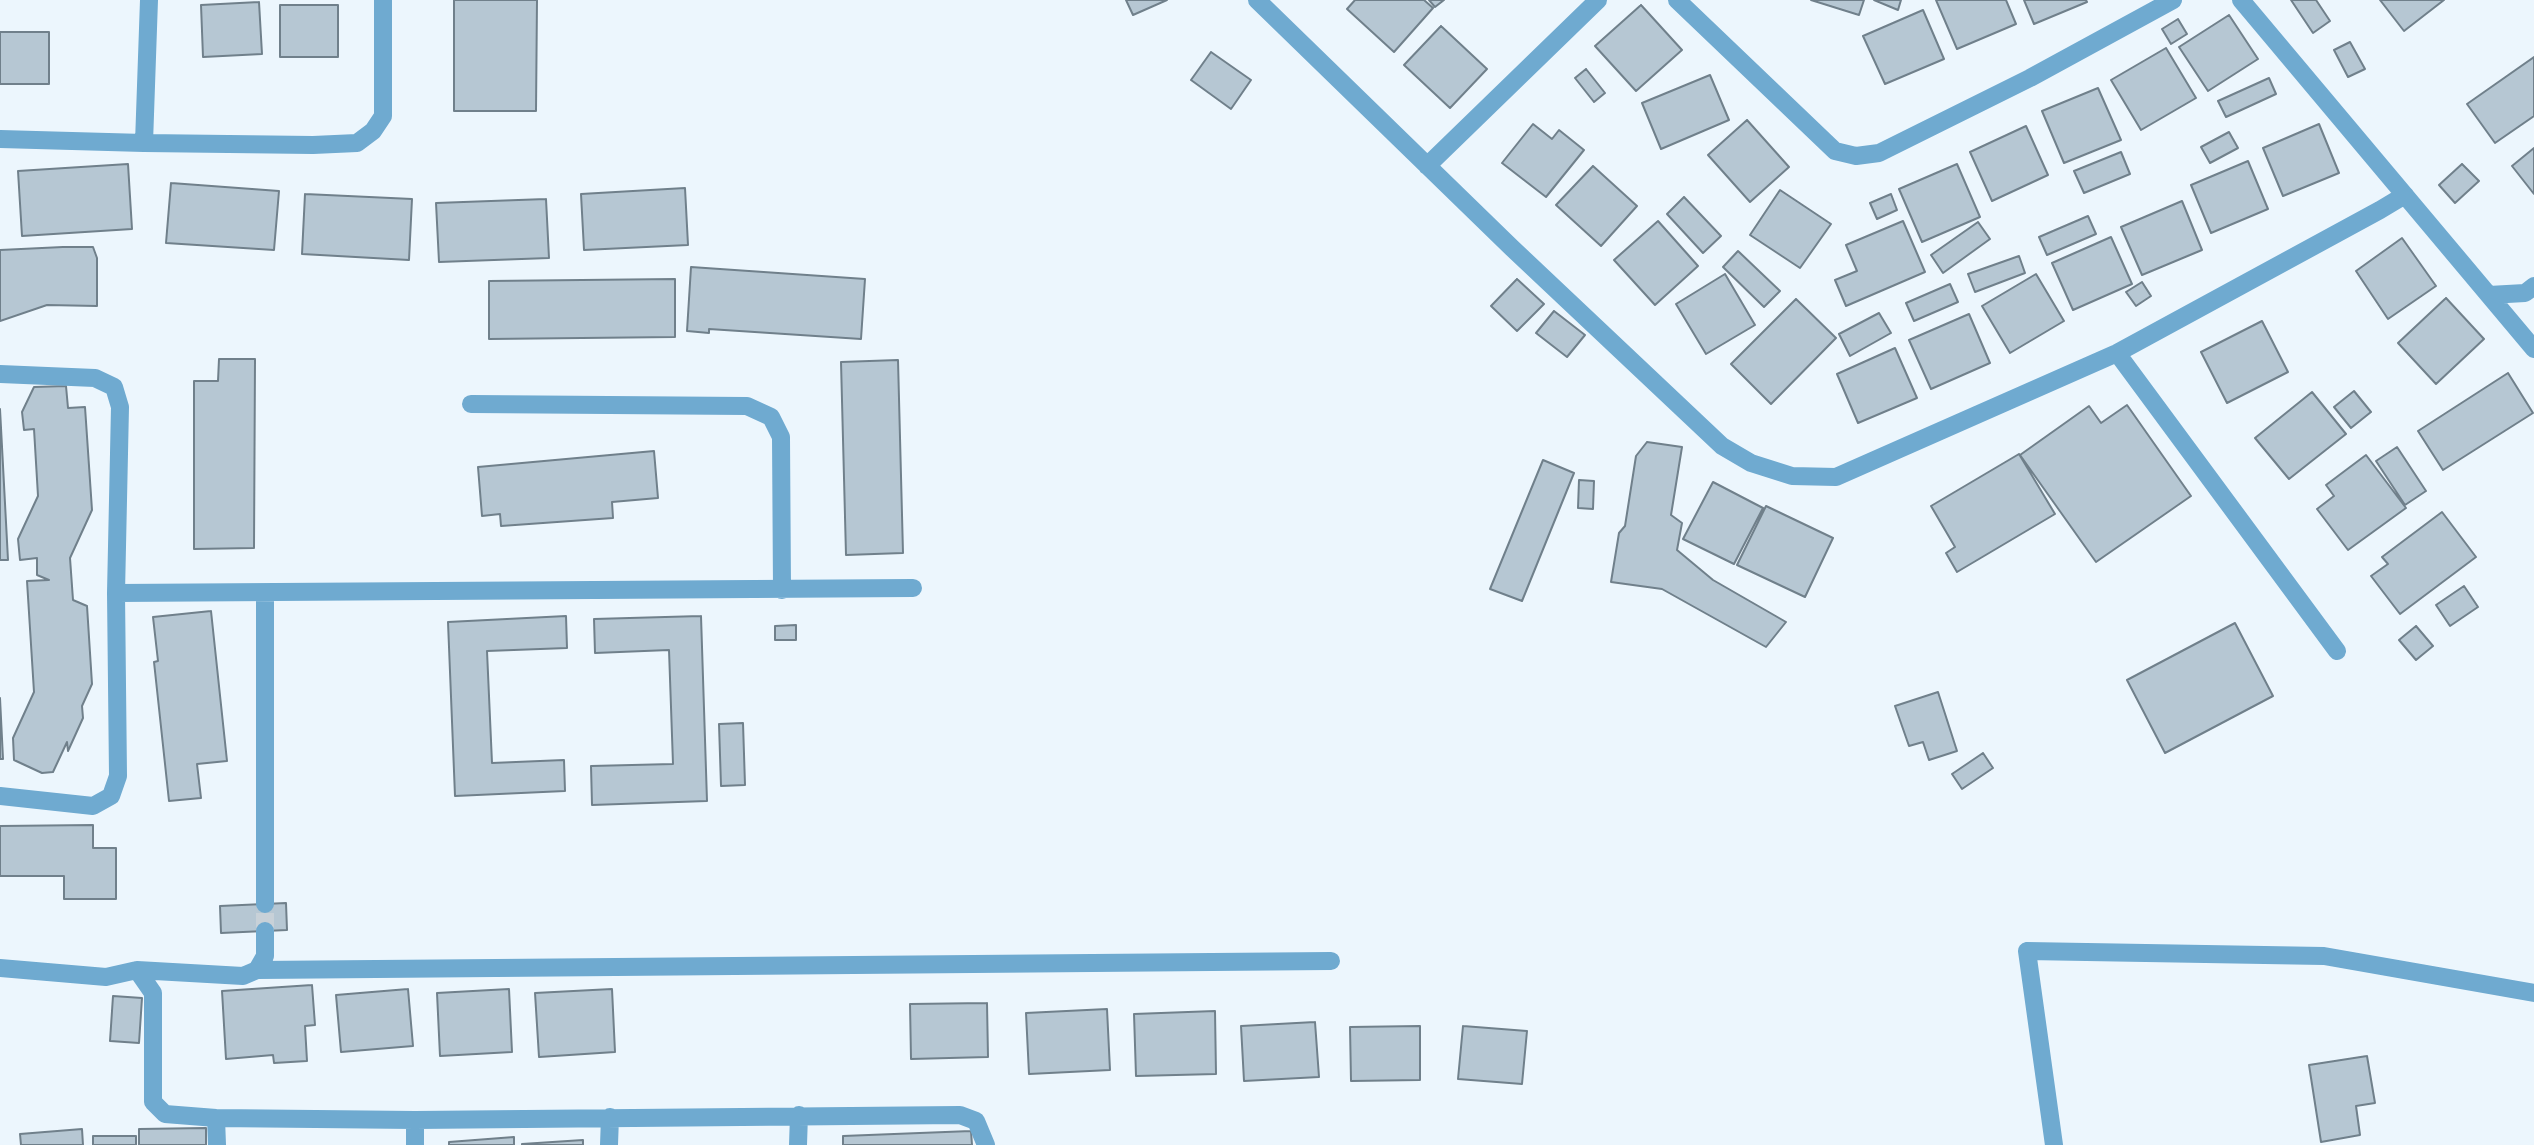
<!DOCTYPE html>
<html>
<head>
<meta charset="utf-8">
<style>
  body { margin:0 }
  canvas { display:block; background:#ecf6fd }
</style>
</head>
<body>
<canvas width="2534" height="1145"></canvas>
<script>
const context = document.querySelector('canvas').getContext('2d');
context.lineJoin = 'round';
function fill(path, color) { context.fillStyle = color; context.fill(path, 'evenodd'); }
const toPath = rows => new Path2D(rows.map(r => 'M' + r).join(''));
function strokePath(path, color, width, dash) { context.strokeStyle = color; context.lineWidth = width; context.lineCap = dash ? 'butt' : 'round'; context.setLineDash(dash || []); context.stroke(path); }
const building = toPath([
  [454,0,537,0,536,111,454,111,454,0],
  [1126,0,1167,0,1133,15,1126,0],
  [1355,0,1424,0,1433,8,1394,52,1347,9,1355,0],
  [1429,0,1444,0,1435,7,1429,0],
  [1811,0,1864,0,1859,15,1811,0],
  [1874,0,1901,0,1898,10,1874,0],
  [1936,0,2006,0,2016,24,1957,49,1936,0],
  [2024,0,2086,0,2087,2,2034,24,2024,0],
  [2291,0,2316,0,2330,21,2313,33,2291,0],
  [2380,0,2444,0,2404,31,2380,0],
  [259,2,262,54,203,57,201,5,259,2],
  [280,5,338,5,338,57,280,57,280,5],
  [1641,5,1682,50,1636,91,1595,46,1641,5],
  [1923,10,1944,59,1885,84,1863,36,1923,10],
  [2229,15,2258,59,2208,91,2179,47,2229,15],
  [2178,19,2187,34,2171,44,2162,29,2178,19],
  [1441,26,1487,69,1450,108,1404,65,1441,26],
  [0,32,49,32,49,84,0,84,0,32],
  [2350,42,2365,69,2348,77,2334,50,2350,42],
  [2166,48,2196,98,2141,130,2111,80,2166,48],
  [1211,52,1251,80,1231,109,1191,80,1211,52],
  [2534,57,2534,116,2495,143,2467,104,2534,57],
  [1586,69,1605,93,1594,102,1575,78,1586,69],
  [1710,75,1729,120,1661,149,1642,103,1710,75],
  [2269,78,2276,94,2226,117,2218,101,2269,78],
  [2098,88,2121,140,2064,163,2042,111,2098,88],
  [1747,120,1789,167,1750,202,1708,155,1747,120],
  [1533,124,1552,139,1559,130,1584,150,1546,197,1502,163,1533,124],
  [2319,124,2339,173,2283,196,2263,148,2319,124],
  [2026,126,2048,175,1992,201,1970,152,2026,126],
  [2229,132,2238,148,2210,163,2201,147,2229,132],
  [2534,148,2534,194,2512,166,2534,148],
  [2121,152,2130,174,2084,193,2074,171,2121,152],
  [2248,161,2268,209,2211,233,2191,185,2248,161],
  [128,164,132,229,22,236,18,171,128,164],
  [1957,164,1980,217,1922,242,1899,189,1957,164],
  [2462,164,2479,181,2455,203,2439,185,2462,164],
  [1593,166,1637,206,1601,246,1556,205,1593,166],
  [171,183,279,191,274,250,166,243,171,183],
  [685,188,688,245,584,250,581,194,685,188],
  [1780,190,1831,224,1800,268,1750,235,1780,190],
  [305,194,412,199,409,260,302,254,305,194],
  [1891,194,1897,210,1877,219,1870,203,1891,194],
  [1684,197,1721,236,1703,253,1667,214,1684,197],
  [546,199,549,258,439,262,436,203,546,199],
  [2182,201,2202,250,2142,275,2121,227,2182,201],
  [2088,216,2096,234,2047,255,2039,237,2088,216],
  [1658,221,1698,266,1655,305,1614,260,1658,221],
  [1903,221,1925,272,1846,306,1835,280,1857,271,1846,245,1903,221],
  [1978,222,1990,239,1943,273,1931,255,1978,222],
  [2111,237,2132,284,2073,310,2052,263,2111,237],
  [2402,238,2436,286,2388,319,2356,271,2402,238],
  [63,247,93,247,97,258,97,306,47,305,0,321,0,250,63,247],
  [1738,251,1780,291,1764,307,1723,267,1738,251],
  [2019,256,2025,273,1975,292,1968,274,2019,256],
  [691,267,865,279,861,339,709,329,709,333,687,331,691,267],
  [1725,274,1755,325,1706,354,1676,304,1725,274],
  [2036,274,2064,321,2010,353,1982,306,2036,274],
  [675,279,675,337,489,339,489,281,675,279],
  [1517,279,1544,304,1517,331,1491,306,1517,279],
  [2142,282,2151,296,2136,306,2126,292,2142,282],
  [1950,284,1958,302,1914,321,1906,303,1950,284],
  [2446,298,2484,339,2436,384,2398,343,2446,298],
  [1796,299,1836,338,1771,404,1731,364,1796,299],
  [1554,311,1585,335,1567,357,1536,333,1554,311],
  [1879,313,1891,333,1850,356,1839,334,1879,313],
  [1969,314,1990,363,1931,389,1909,340,1969,314],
  [2262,321,2288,372,2227,403,2201,352,2262,321],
  [1895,348,1917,398,1858,423,1837,374,1895,348],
  [219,359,255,359,254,548,194,549,194,381,218,381,219,359],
  [898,360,903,553,846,555,841,362,898,360],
  [2508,373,2533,413,2443,470,2418,431,2508,373],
  [66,386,68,408,85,407,92,510,70,558,73,600,87,606,92,684,82,706,83,718,68,751,67,742,53,772,42,773,14,760,13,738,34,692,27,581,49,580,37,575,37,558,20,560,18,539,38,496,34,429,24,430,22,412,34,387,66,386],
  [2354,391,2371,412,2351,428,2334,407,2354,391],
  [2312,392,2346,434,2289,479,2255,438,2312,392],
  [2127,405,2191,496,2096,562,2020,455,2089,406,2101,423,2127,405],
  [0,409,8,560,0,560,0,409],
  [1647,442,1682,447,1671,515,1682,523,1677,550,1713,580,1786,622,1766,647,1662,589,1611,582,1619,533,1625,526,1636,456,1647,442],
  [2397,447,2426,491,2405,505,2376,461,2397,447],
  [654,451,658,498,612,502,613,518,501,526,500,514,482,516,478,467,654,451],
  [2019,454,2055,514,1957,572,1946,553,1955,547,1931,506,2019,454],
  [2366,455,2406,508,2348,550,2317,509,2334,496,2326,485,2366,455],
  [1543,460,1574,473,1522,601,1490,589,1543,460],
  [1579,480,1594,481,1593,509,1578,508,1579,480],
  [1713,482,1763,508,1734,564,1683,539,1713,482],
  [1766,506,1833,538,1805,597,1737,565,1766,506],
  [2442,512,2476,557,2400,614,2371,576,2388,564,2382,557,2442,512],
  [2464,586,2478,607,2450,626,2436,605,2464,586],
  [211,611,227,761,197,764,201,798,169,801,154,662,158,661,153,617,211,611],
  [566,616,567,648,487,651,492,763,564,760,565,791,455,796,448,622,566,616],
  [701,616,707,801,592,805,591,766,673,764,669,650,595,653,594,619,701,616],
  [2235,623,2273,696,2165,753,2127,680,2235,623],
  [796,625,796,640,775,640,775,626,796,625],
  [2416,626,2433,646,2416,660,2399,640,2416,626],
  [1938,692,1957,751,1929,760,1923,742,1909,746,1895,706,1938,692],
  [0,698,3,759,0,759,0,698],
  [743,723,745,785,721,786,719,724,743,723],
  [1983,753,1993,768,1962,789,1952,774,1983,753],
  [93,825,93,848,116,848,116,899,64,899,64,876,0,876,0,826,93,825],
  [286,903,287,930,221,933,220,906,286,903],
  [312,985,315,1025,305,1026,307,1061,274,1063,273,1055,226,1059,222,991,312,985],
  [408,989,413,1046,341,1052,336,995,408,989],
  [509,989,512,1052,440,1056,437,993,509,989],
  [612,989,615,1052,539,1057,535,993,612,989],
  [113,996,142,998,139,1043,110,1041,113,996],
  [987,1003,988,1057,911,1059,910,1004,987,1003],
  [1107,1009,1110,1070,1029,1074,1026,1013,1107,1009],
  [1215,1011,1216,1074,1136,1076,1134,1014,1215,1011],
  [1315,1022,1319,1077,1244,1081,1241,1026,1315,1022],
  [1420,1026,1420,1080,1351,1081,1350,1027,1420,1026],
  [1463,1026,1527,1031,1522,1084,1458,1079,1463,1026],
  [2367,1056,2375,1103,2356,1106,2360,1135,2321,1142,2309,1065,2367,1056],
  [206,1128,206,1145,139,1145,139,1129,206,1128],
  [82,1129,83,1145,21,1145,20,1134,82,1129],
  [971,1131,972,1145,843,1145,843,1136,971,1131],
  [93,1136,136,1136,136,1145,93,1145,93,1136],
  [514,1137,514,1145,449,1145,449,1142,514,1137],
  [583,1140,583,1145,522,1145,522,1144,583,1140]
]);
const streetTunnel = toPath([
  [265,931,265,904]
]);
const street = toPath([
  [1257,0,1512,248,1722,446,1751,463,1792,476,1836,477,2117,353,2380,210,2405,195],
  [1677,0,1835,151,1856,156,1879,153,2030,78,2173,0],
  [2241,0,2534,349],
  [0,139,144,143,313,145,357,143,373,131,383,116,383,0],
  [144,143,149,0],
  [1427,166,1598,0],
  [2489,295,2525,293,2534,286],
  [2117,353,2337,651],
  [0,374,95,378,114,387,120,407,116,593,118,776,111,796,93,806,0,796],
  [471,404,747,406,771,417,781,437,782,590],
  [116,593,913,588],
  [265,904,265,593],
  [0,968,106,977,137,970,153,993,153,1102,165,1114,216,1118,415,1120,960,1115,976,1121,986,1145],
  [137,970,243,976,257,970,265,956,265,931],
  [257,970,1331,961],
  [216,1118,217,1145],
  [415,1145,415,1120],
  [609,1145,610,1117],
  [798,1145,799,1115],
  [2054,1145,2027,951,2324,956,2534,993]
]);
fill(building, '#b6c7d3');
strokePath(building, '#70808b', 2);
strokePath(streetTunnel, '#c8d1d8', 18, [18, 9]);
strokePath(street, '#6faad0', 18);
</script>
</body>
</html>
